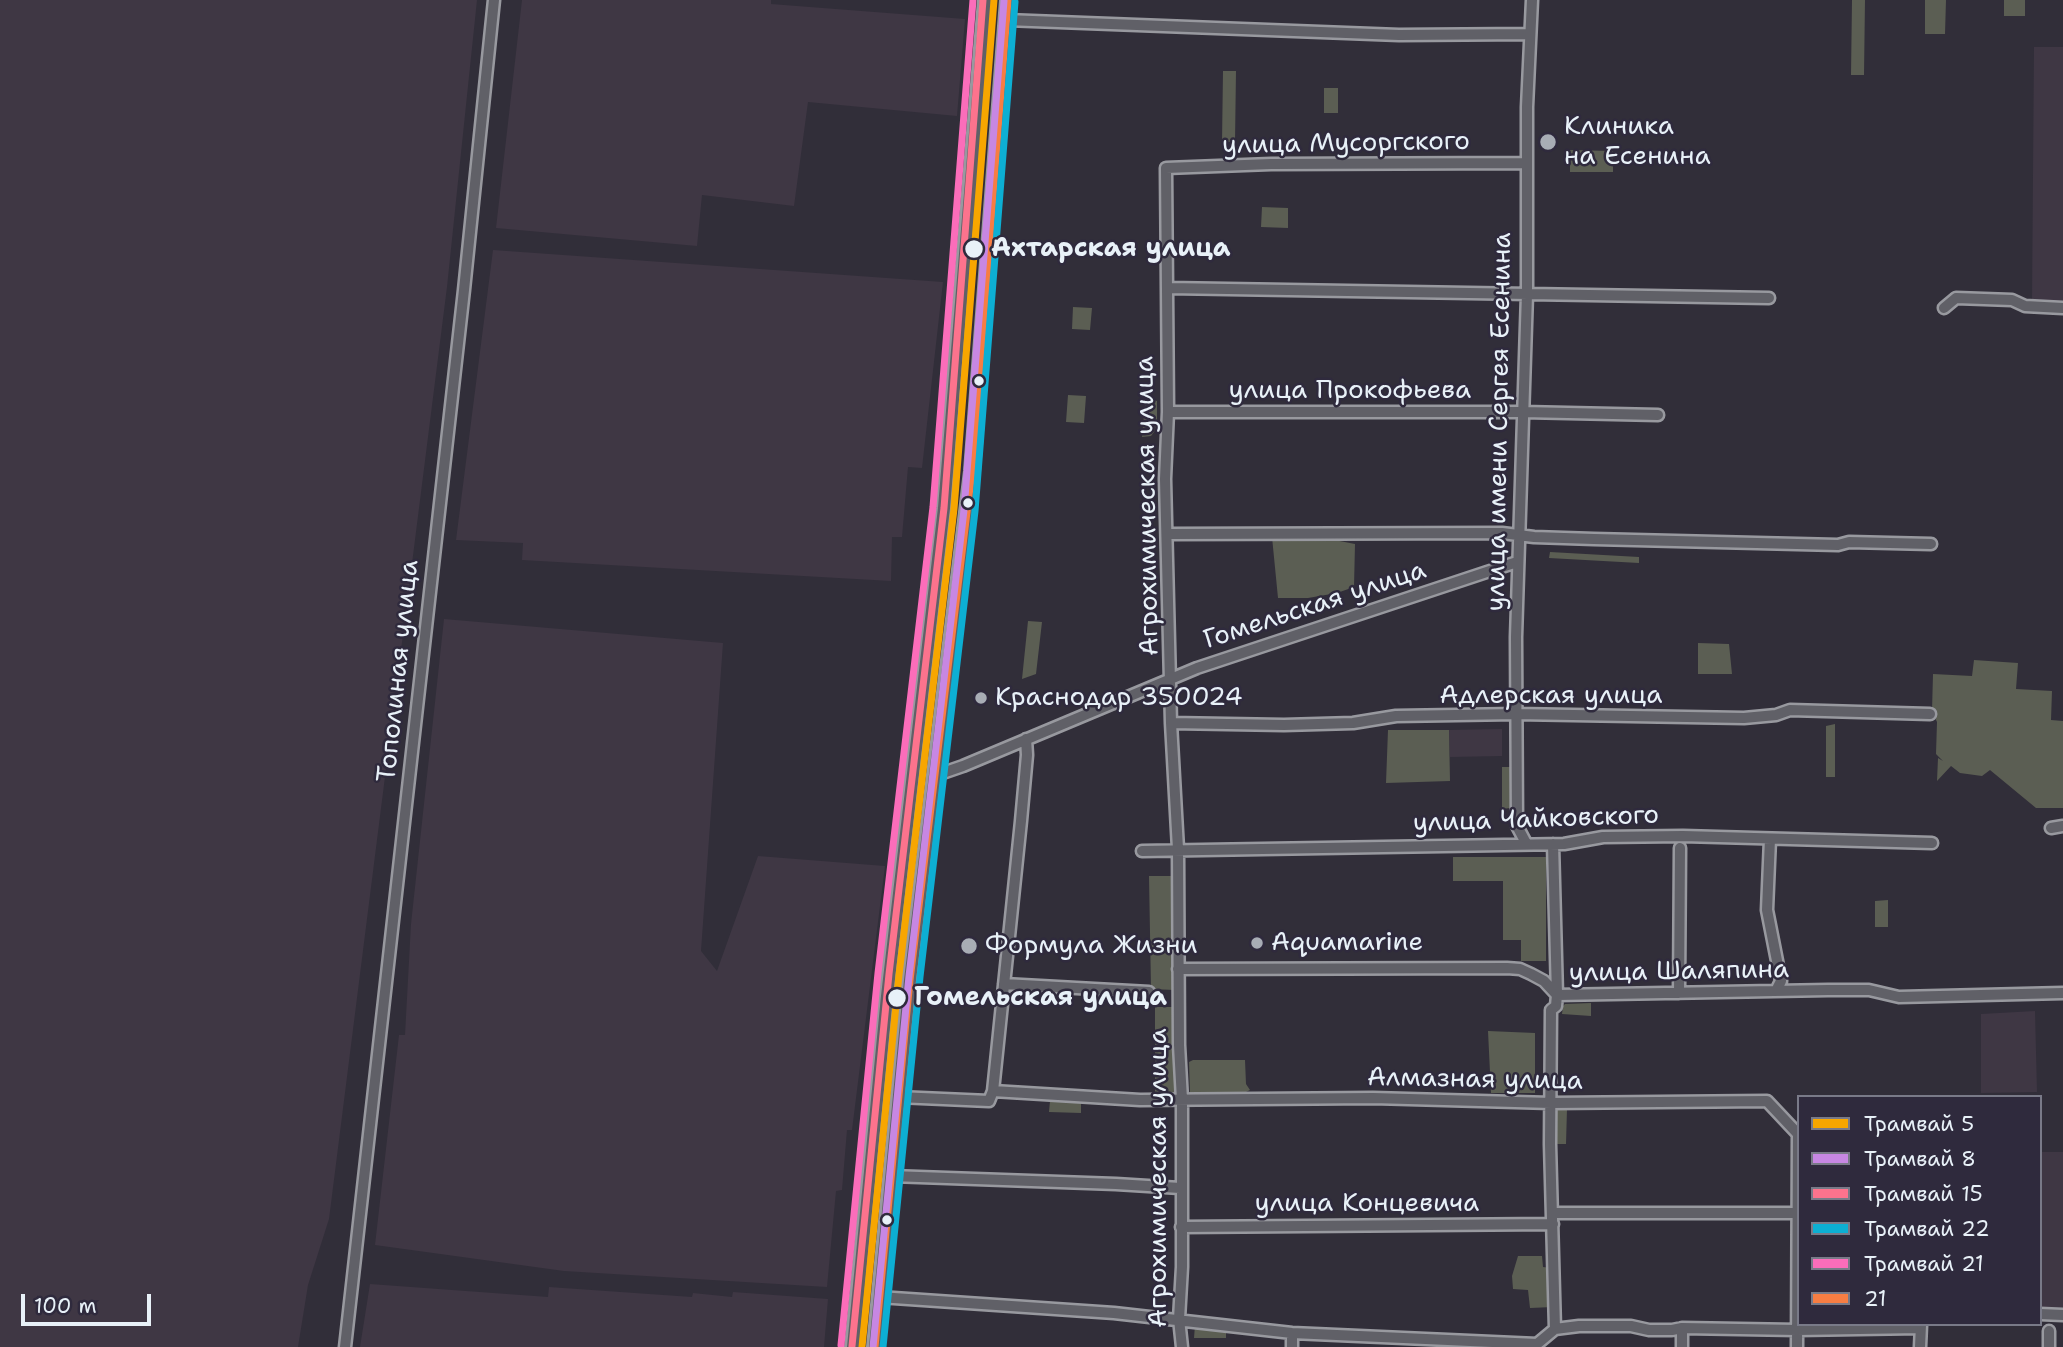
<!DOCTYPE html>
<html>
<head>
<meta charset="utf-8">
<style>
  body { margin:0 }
  #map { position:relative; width:2063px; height:1347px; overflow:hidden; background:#312e39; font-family:"Shantell Sans",sans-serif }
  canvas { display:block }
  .legend { position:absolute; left:1797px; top:1095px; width:245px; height:231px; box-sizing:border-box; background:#2f2a3d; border:2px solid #797a88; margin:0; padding:9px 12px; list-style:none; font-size:21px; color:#e8f1f8 }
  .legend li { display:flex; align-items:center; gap:14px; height:35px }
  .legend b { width:35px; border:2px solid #797a88 }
  .scale { position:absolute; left:21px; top:1294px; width:130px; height:32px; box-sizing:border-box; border:4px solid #e8f1f8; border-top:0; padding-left:9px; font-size:21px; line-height:24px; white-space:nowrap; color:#e8f1f8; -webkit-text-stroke:5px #2f2a3d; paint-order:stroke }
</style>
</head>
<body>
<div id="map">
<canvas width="2063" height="1347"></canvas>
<ul class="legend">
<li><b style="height:9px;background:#f7a600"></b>Трамвай 5</li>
<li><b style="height:9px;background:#c787e3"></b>Трамвай 8</li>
<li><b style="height:9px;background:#fc738d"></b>Трамвай 15</li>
<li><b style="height:9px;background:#0dafd3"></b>Трамвай 22</li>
<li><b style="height:9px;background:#fb6dba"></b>Трамвай 21</li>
<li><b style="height:9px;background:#f77d43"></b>21</li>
</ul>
<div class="scale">100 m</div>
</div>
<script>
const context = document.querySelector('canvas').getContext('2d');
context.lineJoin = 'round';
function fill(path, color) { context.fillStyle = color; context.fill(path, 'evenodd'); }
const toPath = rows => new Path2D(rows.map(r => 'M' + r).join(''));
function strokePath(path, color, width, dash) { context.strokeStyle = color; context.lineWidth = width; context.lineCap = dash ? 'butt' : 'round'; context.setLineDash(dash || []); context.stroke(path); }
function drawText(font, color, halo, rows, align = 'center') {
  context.font = font + ' "Shantell Sans",sans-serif'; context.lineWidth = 5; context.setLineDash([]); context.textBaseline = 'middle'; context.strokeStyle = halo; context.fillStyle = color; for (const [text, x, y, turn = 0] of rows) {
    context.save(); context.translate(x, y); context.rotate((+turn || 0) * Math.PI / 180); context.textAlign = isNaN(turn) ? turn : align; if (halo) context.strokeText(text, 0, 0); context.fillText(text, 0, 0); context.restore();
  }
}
const built = toPath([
  [0,0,477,0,447,287,329,1219,308,1285,298,1347,0,1347],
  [522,0,771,0,771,4,965,19,957,116,808,102,794,206,702,195,697,246,496,228],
  [2034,47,2063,47,2063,303,2032,302],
  [493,250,943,282,922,468,908,467,902,537,892,537,891,581,522,560,523,543,456,540],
  [444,619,723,643,701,951,717,971,758,856,885,866,852,1130,847,1130,842,1190,836,1191,827,1287,564,1271,375,1245,399,1035,405,1035,411,924],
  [1502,729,1502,756,1450,757,1449,730],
  [2035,1011,2037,1092,1981,1093,1981,1014],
  [2041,1152,2063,1152,2063,1310,2040,1310],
  [370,1284,548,1297,549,1287,692,1297,693,1293,732,1297,733,1292,828,1299,824,1347,360,1347]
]);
const green = toPath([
  [1852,0,1865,0,1864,75,1851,75],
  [1925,0,1946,0,1945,34,1925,34],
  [2004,0,2025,0,2025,16,2004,16],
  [1223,71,1236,71,1235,142,1222,142],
  [1324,88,1338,88,1338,113,1324,113],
  [1570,150,1613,151,1613,172,1570,172],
  [1262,207,1288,208,1288,228,1261,227],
  [1073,307,1092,308,1090,330,1072,329],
  [1146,393,1149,398,1157,401,1157,428,1151,436,1142,437],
  [1068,395,1086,396,1084,423,1066,422],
  [1272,537,1319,537,1355,544,1354,587,1337,593,1308,598,1278,598],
  [1550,552,1639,557,1639,563,1549,558],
  [1028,621,1042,622,1036,674,1022,679],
  [1698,643,1729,644,1732,674,1698,674],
  [1974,660,2018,663,2016,689,2052,691,2051,720,2063,721,2063,808,2036,808,1990,770,1982,776,1960,773,1951,766,1937,781,1938,758,1943,761,1936,754,1937,722,1932,711,1933,674,1972,676],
  [1835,724,1835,777,1826,777,1826,726],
  [1388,730,1449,730,1450,781,1386,783],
  [1502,767,1511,767,1510,808,1502,809],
  [1453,857,1546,857,1546,961,1521,961,1521,940,1503,940,1503,881,1453,881],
  [1149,876,1172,876,1174,990,1151,989],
  [1888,900,1888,927,1875,927,1875,901],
  [1591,1003,1591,1016,1562,1014,1563,1006,1565,1004],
  [1155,1007,1177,1007,1176,1097,1155,1097],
  [1488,1031,1535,1033,1535,1093,1491,1093],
  [1193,1060,1245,1060,1246,1084,1250,1090,1242,1094,1199,1099,1190,1094,1189,1062],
  [1050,1101,1081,1102,1081,1113,1049,1112],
  [1553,1109,1567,1109,1566,1144,1555,1144],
  [1518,1256,1542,1256,1543,1267,1552,1268,1553,1307,1530,1308,1528,1290,1513,1289,1512,1276],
  [1195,1325,1226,1326,1226,1338,1194,1338]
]);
const minor = toPath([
  [1006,20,1399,35,1530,34],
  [1168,288,1769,298],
  [1944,308,1956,298,2012,300,2025,306,2063,308],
  [1168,412,1523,412,1658,415],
  [1168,534,1502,533,1534,537,1594,539,1838,545,1849,542,1931,544],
  [1171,723,1284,725,1353,723,1396,716,1516,714,1744,718,1776,715,1790,710,1930,714],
  [934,776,963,766,1197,668,1517,562],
  [2051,828,2063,826],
  [1770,839,1767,910,1781,981,1776,991],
  [1526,843,1517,826,1516,637,1527,294,1527,107,1532,0],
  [1553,844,1557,995,1556,1006,1551,1010,1550,1144,1555,1329],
  [1142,851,1564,844,1603,837,1683,836,1932,843],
  [1178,969,1507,968,1520,969,1531,974,1544,981,1557,995,1828,990,1869,990,1899,997,2063,993],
  [1004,984,1149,992],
  [1679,993,1680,848],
  [993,1091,1140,1100,1373,1098,1551,1103,1767,1101,1798,1134,1797,1347],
  [898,1097,989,1101,993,1091,1021,821,1027,755,1026,739],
  [891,1176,1116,1184,1180,1188],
  [1552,1213,1798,1213],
  [1181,1227,1553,1224],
  [879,1297,1114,1313,1292,1333,1537,1344,1555,1329,1579,1326,1631,1326,1649,1330,1672,1330,1682,1328,1797,1330,1920,1328],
  [2040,1314,2063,1315],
  [1682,1328,1682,1347],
  [1292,1333,1292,1347],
  [345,1347,464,290,494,0],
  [1182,1347,1179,1319,1182,1267,1182,1100,1179,1045,1178,849,1171,723,1165,479,1168,412,1166,168,1271,164,1526,163],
  [1920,1347,1921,1325],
  [2049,1347,2049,1331]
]);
const tertiary = toPath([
  [853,1347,887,996,944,508,986,0],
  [875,1347,910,980,972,471,1008,0]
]);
const bus1 = toPath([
  [875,1347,910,980,972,471,1008,0]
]);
const tram1 = toPath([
  [862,1347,899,975,954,509,994,0]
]);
const tram2 = toPath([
  [873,1347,909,976,964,510,1004,1]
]);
const tram3 = toPath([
  [852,1346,889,974,944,508,983,0]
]);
const tram4 = toPath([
  [883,1347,920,977,975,511,1015,2]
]);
const tram5 = toPath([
  [841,1345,878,973,933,507,973,0]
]);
const markers = [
  [1548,142,9,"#a8adb5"],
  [974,249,10,"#e8f1f8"],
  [979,381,6,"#e8f1f8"],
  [968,503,6,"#e8f1f8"],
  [981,698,7,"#a8adb5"],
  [1257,943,7,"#a8adb5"],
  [969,946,9,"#a8adb5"],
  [897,998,10,"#e8f1f8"],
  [887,1220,6,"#e8f1f8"]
];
const poiNames = [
  ["Клиника",1564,127],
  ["на Есенина",1564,157],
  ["Краснодар 350024",995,698],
  ["Aquamarine",1271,943],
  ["Формула Жизни",985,946]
];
const streetNames = [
  ["улица Мусоргского",1346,144,-1],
  ["улица Прокофьева",1350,391],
  ["улица имени Сергея Есенина",1500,422,-89],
  ["Агрохимическая улица",1148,506,-91],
  ["Гомельская улица",1315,606,-18],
  ["Тополиная улица",399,671,-84],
  ["Адлерская улица",1551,696],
  ["улица Чайковского",1536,820,-2],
  ["улица Шаляпина",1679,972,-1],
  ["Алмазная улица",1475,1080,1],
  ["Агрохимическая улица",1159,1178,-90],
  ["улица Концевича",1367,1204]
];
const stopNames = [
  ["Ахтарская улица",991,249],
  ["Гомельская улица",914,998]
];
fill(built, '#3f3744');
fill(green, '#5b5e53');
strokePath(minor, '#98999f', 15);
strokePath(tertiary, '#98999f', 18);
strokePath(minor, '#606067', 10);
strokePath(tertiary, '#606067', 12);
strokePath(bus1, '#f77d43', 7);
strokePath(tram1, '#f7a600', 7);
strokePath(tram2, '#c787e3', 7);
strokePath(tram3, '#fc738d', 7);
strokePath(tram4, '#0dafd3', 7);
strokePath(tram5, '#fb6dba', 7);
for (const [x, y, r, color] of markers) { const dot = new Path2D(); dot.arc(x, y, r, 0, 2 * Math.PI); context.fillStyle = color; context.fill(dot); strokePath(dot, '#2f2a3d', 2.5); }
drawText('26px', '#e8f1f8', '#2f2a3d', poiNames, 'left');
drawText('26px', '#e8f1f8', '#2f2a3d', streetNames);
drawText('bold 26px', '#e8f1f8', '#2f2a3d', stopNames, 'left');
</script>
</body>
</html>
